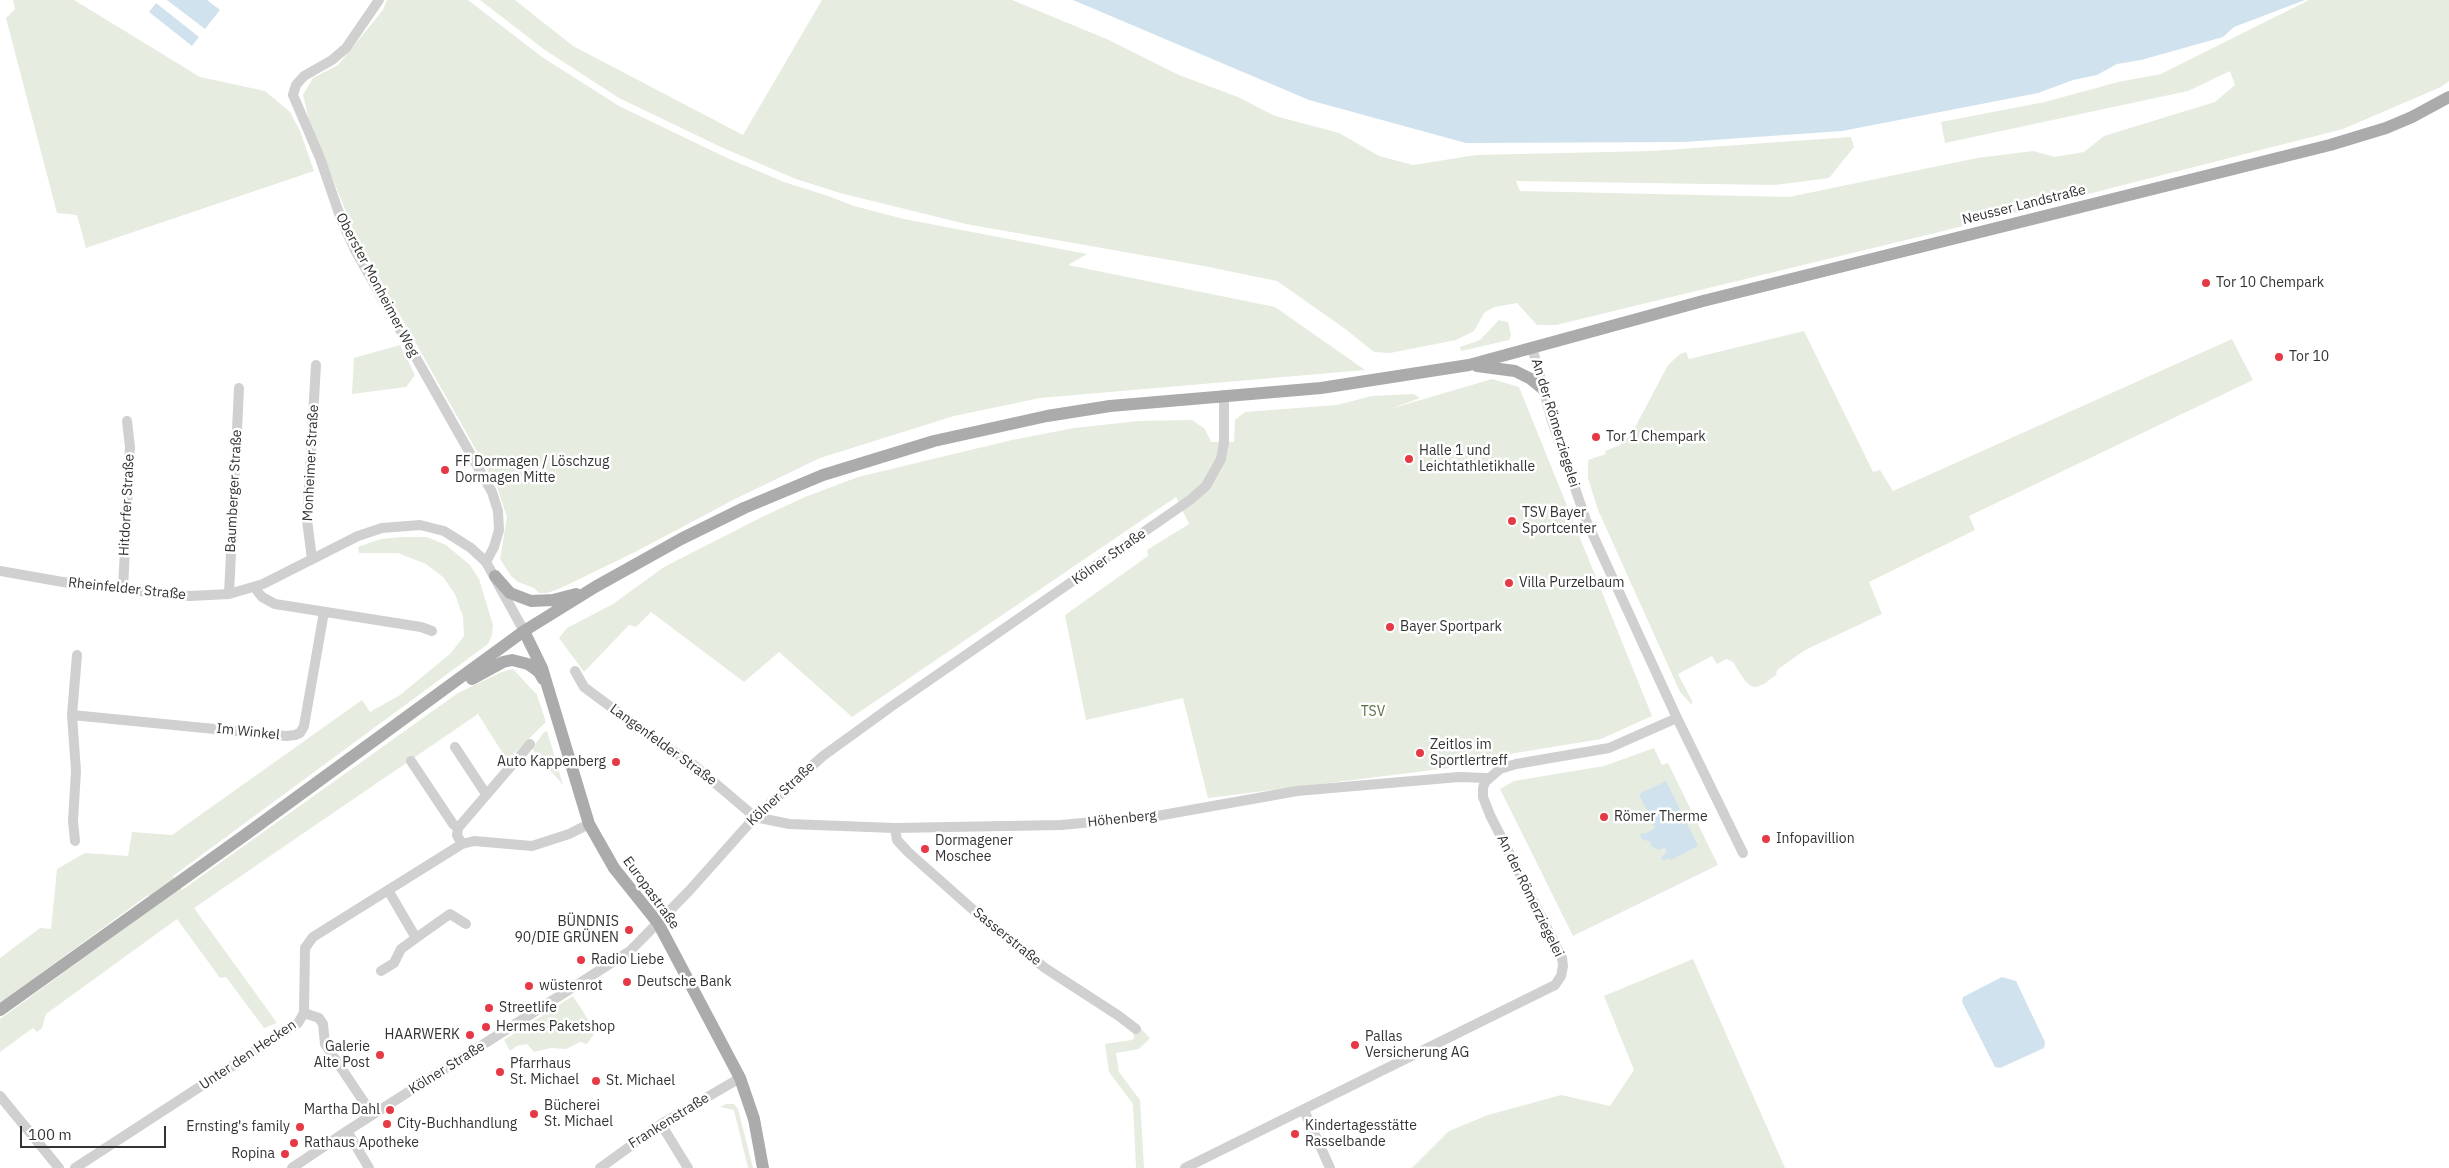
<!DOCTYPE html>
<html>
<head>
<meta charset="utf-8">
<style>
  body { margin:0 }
  #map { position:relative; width:2449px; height:1168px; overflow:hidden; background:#fff; font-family:"IBM Plex Sans",sans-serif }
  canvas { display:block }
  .scale { position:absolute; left:20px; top:1126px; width:146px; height:22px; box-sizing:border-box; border:2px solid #333; border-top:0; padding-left:6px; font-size:15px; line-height:18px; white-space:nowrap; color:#333; -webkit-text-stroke:4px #fff; paint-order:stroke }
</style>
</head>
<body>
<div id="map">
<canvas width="2449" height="1168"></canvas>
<div class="scale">100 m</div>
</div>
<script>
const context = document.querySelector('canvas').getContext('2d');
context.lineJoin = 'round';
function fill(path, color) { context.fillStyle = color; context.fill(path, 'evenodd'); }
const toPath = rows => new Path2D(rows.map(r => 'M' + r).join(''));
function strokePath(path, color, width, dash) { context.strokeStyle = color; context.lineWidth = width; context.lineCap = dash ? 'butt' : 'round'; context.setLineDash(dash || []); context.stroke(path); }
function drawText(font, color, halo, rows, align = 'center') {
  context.font = font + ' "IBM Plex Sans",sans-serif'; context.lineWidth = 5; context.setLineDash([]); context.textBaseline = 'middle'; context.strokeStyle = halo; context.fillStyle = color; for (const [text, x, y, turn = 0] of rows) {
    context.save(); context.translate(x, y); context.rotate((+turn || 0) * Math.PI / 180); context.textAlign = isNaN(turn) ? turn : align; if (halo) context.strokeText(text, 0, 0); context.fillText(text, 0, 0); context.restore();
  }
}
const green = toPath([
  [13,0,74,0,200,77,265,91,290,112,300,131,314,171,86,248,77,215,57,213,6,18,15,9],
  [387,0,468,0,542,57,619,106,727,158,784,182,828,196,854,206,904,219,1087,254,1068,265,1275,307,1365,370,1040,398,954,416,820,458,735,499,635,552,561,588,547,593,539,593,534,588,518,582,511,576,500,559,507,517,497,487,357,239,309,120,303,95,313,78,338,65,383,10],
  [480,0,515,0,573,46,743,135,822,0,1012,0,1109,40,1179,75,1238,97,1275,116,1339,133,1379,156,1413,165,1476,155,1652,151,1851,137,1854,147,1829,178,1775,185,1516,181,1520,191,1789,197,1977,158,2033,151,2055,157,2084,152,2104,136,2215,102,2235,85,2230,71,2188,91,1945,143,1941,122,2045,102,2118,82,2161,74,2309,0,2449,0,2449,81,2441,87,2343,129,1943,231,1556,325,1537,325,1517,303,1494,307,1484,313,1474,331,1456,340,1390,353,1374,352,1344,328,1277,281,1204,266,966,224,840,193,796,179,723,148,619,98,545,50],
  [1499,320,1508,322,1511,335,1509,340,1461,351,1460,347,1480,340],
  [1804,331,1873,472,1880,470,1893,491,2232,339,2253,380,1969,516,1975,530,1869,582,1882,614,1805,650,1777,670,1776,675,1764,684,1756,687,1751,686,1745,681,1733,662,1726,659,1717,664,1712,656,1678,674,1692,701,1692,705,1680,692,1598,510,1588,478,1588,460,1606,454,1605,451,1620,445,1631,435,1668,365,1680,354,1686,352,1689,359],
  [400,345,415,375,406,387,352,394,354,358],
  [1492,379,1519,387,1652,716,1601,739,1473,760,1449,768,1208,798,1183,698,1086,720,1065,615,1148,556,1147,550,1189,524,1176,497,852,717,779,652,744,682,651,612,636,627,629,625,584,672,559,638,567,628,613,604,664,567,762,517,805,497,858,477,1012,440,1074,428,1139,421,1192,420,1205,429,1211,442,1234,442,1235,420,1245,412,1337,405,1372,396,1413,394,1420,398,1390,409],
  [402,537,427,537,446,545,470,565,479,579,493,625,492,635,488,644,173,876,182,890,458,693,502,672,513,669,537,695,546,722,507,760,478,714,194,908,277,1023,264,1028,226,977,220,978,177,919,46,1014,42,1028,37,1032,33,1028,0,1052,0,1019,157,905,148,895,0,1003,0,958,40,928,51,929,57,869,85,853,128,856,132,832,172,835,362,700,370,712,400,695,450,654,464,636,463,617,455,594,443,577,426,564,398,553,359,553,358,547,381,539],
  [547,731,563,785,532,749,544,732],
  [1654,748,1662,765,1668,763,1718,865,1573,936,1500,789,1514,781,1604,766],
  [1693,959,1785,1168,1412,1168,1449,1131,1488,1115,1561,1095,1610,1106,1634,1070,1604,996],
  [573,996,593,1027,594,1034,587,1044,580,1042,566,1049,551,1048,534,1052,527,1044,517,1046,510,1051,504,1040],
  [1139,1027,1150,1038,1139,1049,1116,1053,1119,1072,1140,1100,1144,1168,1136,1168,1133,1104,1109,1072,1105,1044,1132,1040,1134,1038,1133,1032],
  [726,1104,734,1104,738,1109,753,1168,748,1168,734,1110,720,1107]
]);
const water = toPath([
  [167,0,207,0,220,10,205,29],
  [1073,0,2305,0,2234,27,2223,37,2141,60,2117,64,2097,75,2073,80,2038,93,1842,131,1684,142,1466,143,1309,100],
  [156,3,199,37,192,46,149,12],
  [1666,781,1698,846,1671,860,1669,858,1663,861,1661,858,1667,852,1665,847,1659,850,1652,847,1650,841,1643,840,1640,835,1641,833,1645,834,1655,828,1639,794],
  [2002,977,2016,981,2045,1042,2044,1048,2000,1068,1995,1067,1962,1002,1963,997]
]);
const minor = toPath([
  [379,0,346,48,332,60,304,76,296,85,293,95,320,158,342,222,355,250,492,492,498,511,499,530,494,547,486,562],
  [1532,347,1552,421,1586,520,1677,718,1743,853],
  [312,559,307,520,316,365],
  [0,571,80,585,190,596,229,594,263,584,358,536,382,528,420,525,444,531,471,548,486,562,524,631],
  [254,587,262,597,275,604,421,627,432,631],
  [123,589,130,447,127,421],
  [229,594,239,388],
  [575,671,584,687,639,728,695,766,755,817,789,824,895,828,1061,825,1157,816,1297,791,1459,777,1487,778],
  [72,715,77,655],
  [455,747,486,794],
  [411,761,453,824,458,828],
  [895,828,897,840,908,852,979,915,1045,968,1119,1016,1136,1029],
  [75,841,73,821,76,771,72,715,286,736,295,735,300,733,304,726,324,612],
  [462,844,457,835,458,828,530,744],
  [416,938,450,914,466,924],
  [381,971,394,963,401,949,416,938,388,890],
  [304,1013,319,1018,323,1024,325,1044,372,1114],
  [0,1096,59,1168],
  [1304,1110,1330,1168],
  [661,1124,688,1168],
  [347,1131,369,1168],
  [75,1168,298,1023,304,1013,305,948,313,937,462,844,474,841,532,846,569,834,589,824],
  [292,1168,347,1131,630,951,689,891,755,817,823,756,892,706,1190,500,1206,486,1221,459,1224,442,1224,395],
  [600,1168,661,1124,740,1078],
  [1185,1168,1555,985,1561,976,1563,966,1562,958,1490,815,1483,797,1483,788,1485,782,1500,769,1516,764,1609,748,1677,718]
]);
const major = toPath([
  [1477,366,1515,371,1531,379,1542,388],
  [495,576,510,593,531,601,553,600,576,594],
  [524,631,542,668,589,824,614,868,658,923,740,1078,754,1119,763,1168],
  [472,679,503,662,512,660,528,664,539,672,543,679],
  [0,1010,245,835,524,631,595,587,681,539,744,508,823,475,934,441,1047,416,1110,406,1321,388,1469,365,1703,301,2330,145,2386,128,2412,117,2449,97]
]);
const markers = [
  [2206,283,5,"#e63946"],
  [2279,357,5,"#e63946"],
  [1596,437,5,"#e63946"],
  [1409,459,5,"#e63946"],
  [445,470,5,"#e63946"],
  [1512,521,5,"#e63946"],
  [1509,583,5,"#e63946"],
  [1390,627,5,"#e63946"],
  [1420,753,5,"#e63946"],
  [616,762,5,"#e63946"],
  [1604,817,5,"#e63946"],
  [1766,839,5,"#e63946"],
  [925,849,5,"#e63946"],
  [629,930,5,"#e63946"],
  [581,960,5,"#e63946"],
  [627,982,5,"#e63946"],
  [529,986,5,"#e63946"],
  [489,1008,5,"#e63946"],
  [486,1027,5,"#e63946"],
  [470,1035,5,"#e63946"],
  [1355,1045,5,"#e63946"],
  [380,1055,5,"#e63946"],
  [500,1072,5,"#e63946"],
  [596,1081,5,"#e63946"],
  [390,1110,5,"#e63946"],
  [534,1114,5,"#e63946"],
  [387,1124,5,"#e63946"],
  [300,1127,5,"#e63946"],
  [1295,1134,5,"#e63946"],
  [294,1143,5,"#e63946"],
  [285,1154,5,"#e63946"]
];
const streetNames = [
  ["Neusser Landstraße",2024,205,-14],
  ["Oberster Monheimer Weg",377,285,62],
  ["An der Römerziegelei",1555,423,73],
  ["Monheimer Straße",311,463,-87],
  ["Baumberger Straße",234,491,-87],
  ["Hitdorfer Straße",127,505,-87],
  ["Kölner Straße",1109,557,-35],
  ["Rheinfelder Straße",127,589,6],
  ["Im Winkel",248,732,6],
  ["Langenfelder Straße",663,745,36],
  ["Kölner Straße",781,794,-43],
  ["Höhenberg",1122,819,-6],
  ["Europastraße",651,893,54],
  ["An der Römerziegelei",1530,896,64],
  ["Sasserstraße",1007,937,39],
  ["Unter den Hecken",248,1055,-34],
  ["Kölner Straße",447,1068,-32],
  ["Frankenstraße",669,1121,-32]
];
const poiNames = [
  ["Tor 10 Chempark",2216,283],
  ["Tor 10",2289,357],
  ["Tor 1 Chempark",1606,437],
  ["Halle 1 und",1419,451],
  ["Leichtathletikhalle",1419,467],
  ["FF Dormagen / Löschzug",455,462],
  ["Dormagen Mitte",455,478],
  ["TSV Bayer",1522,513],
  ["Sportcenter",1522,529],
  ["Villa Purzelbaum",1519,583],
  ["Bayer Sportpark",1400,627],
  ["Zeitlos im",1430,745],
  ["Sportlertreff",1430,761],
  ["Auto Kappenberg",606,762,"right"],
  ["Römer Therme",1614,817],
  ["Infopavillion",1776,839],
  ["Dormagener",935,841],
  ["Moschee",935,857],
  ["BÜNDNIS",619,922,"right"],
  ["90/DIE GRÜNEN",619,938,"right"],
  ["Radio Liebe",591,960],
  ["Deutsche Bank",637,982],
  ["wüstenrot",539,986],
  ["Streetlife",499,1008],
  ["Hermes Paketshop",496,1027],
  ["HAARWERK",460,1035,"right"],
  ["Pallas",1365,1037],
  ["Versicherung AG",1365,1053],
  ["Galerie",370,1047,"right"],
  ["Alte Post",370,1063,"right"],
  ["Pfarrhaus",510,1064],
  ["St. Michael",510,1080],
  ["St. Michael",606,1081],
  ["Bücherei",544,1106],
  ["St. Michael",544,1122],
  ["Martha Dahl",380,1110,"right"],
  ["City-Buchhandlung",397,1124],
  ["Kindertagesstätte",1305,1126],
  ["Rasselbande",1305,1142],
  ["Ernsting's family",290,1127,"right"],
  ["Rathaus Apotheke",304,1143],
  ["Ropina",275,1154,"right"]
];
const parkNames = [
  ["TSV",1373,712]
];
fill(green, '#e6ecdf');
fill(water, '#cfe2ee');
strokePath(minor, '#d0d0d0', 10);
strokePath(major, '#ababab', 12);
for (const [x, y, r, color] of markers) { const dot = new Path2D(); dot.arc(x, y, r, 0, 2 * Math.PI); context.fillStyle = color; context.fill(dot); strokePath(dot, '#fff', 2); }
drawText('14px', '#333', '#fff', streetNames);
drawText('14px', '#333', '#fff', poiNames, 'left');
drawText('14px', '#56703f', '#fff', parkNames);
</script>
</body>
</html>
